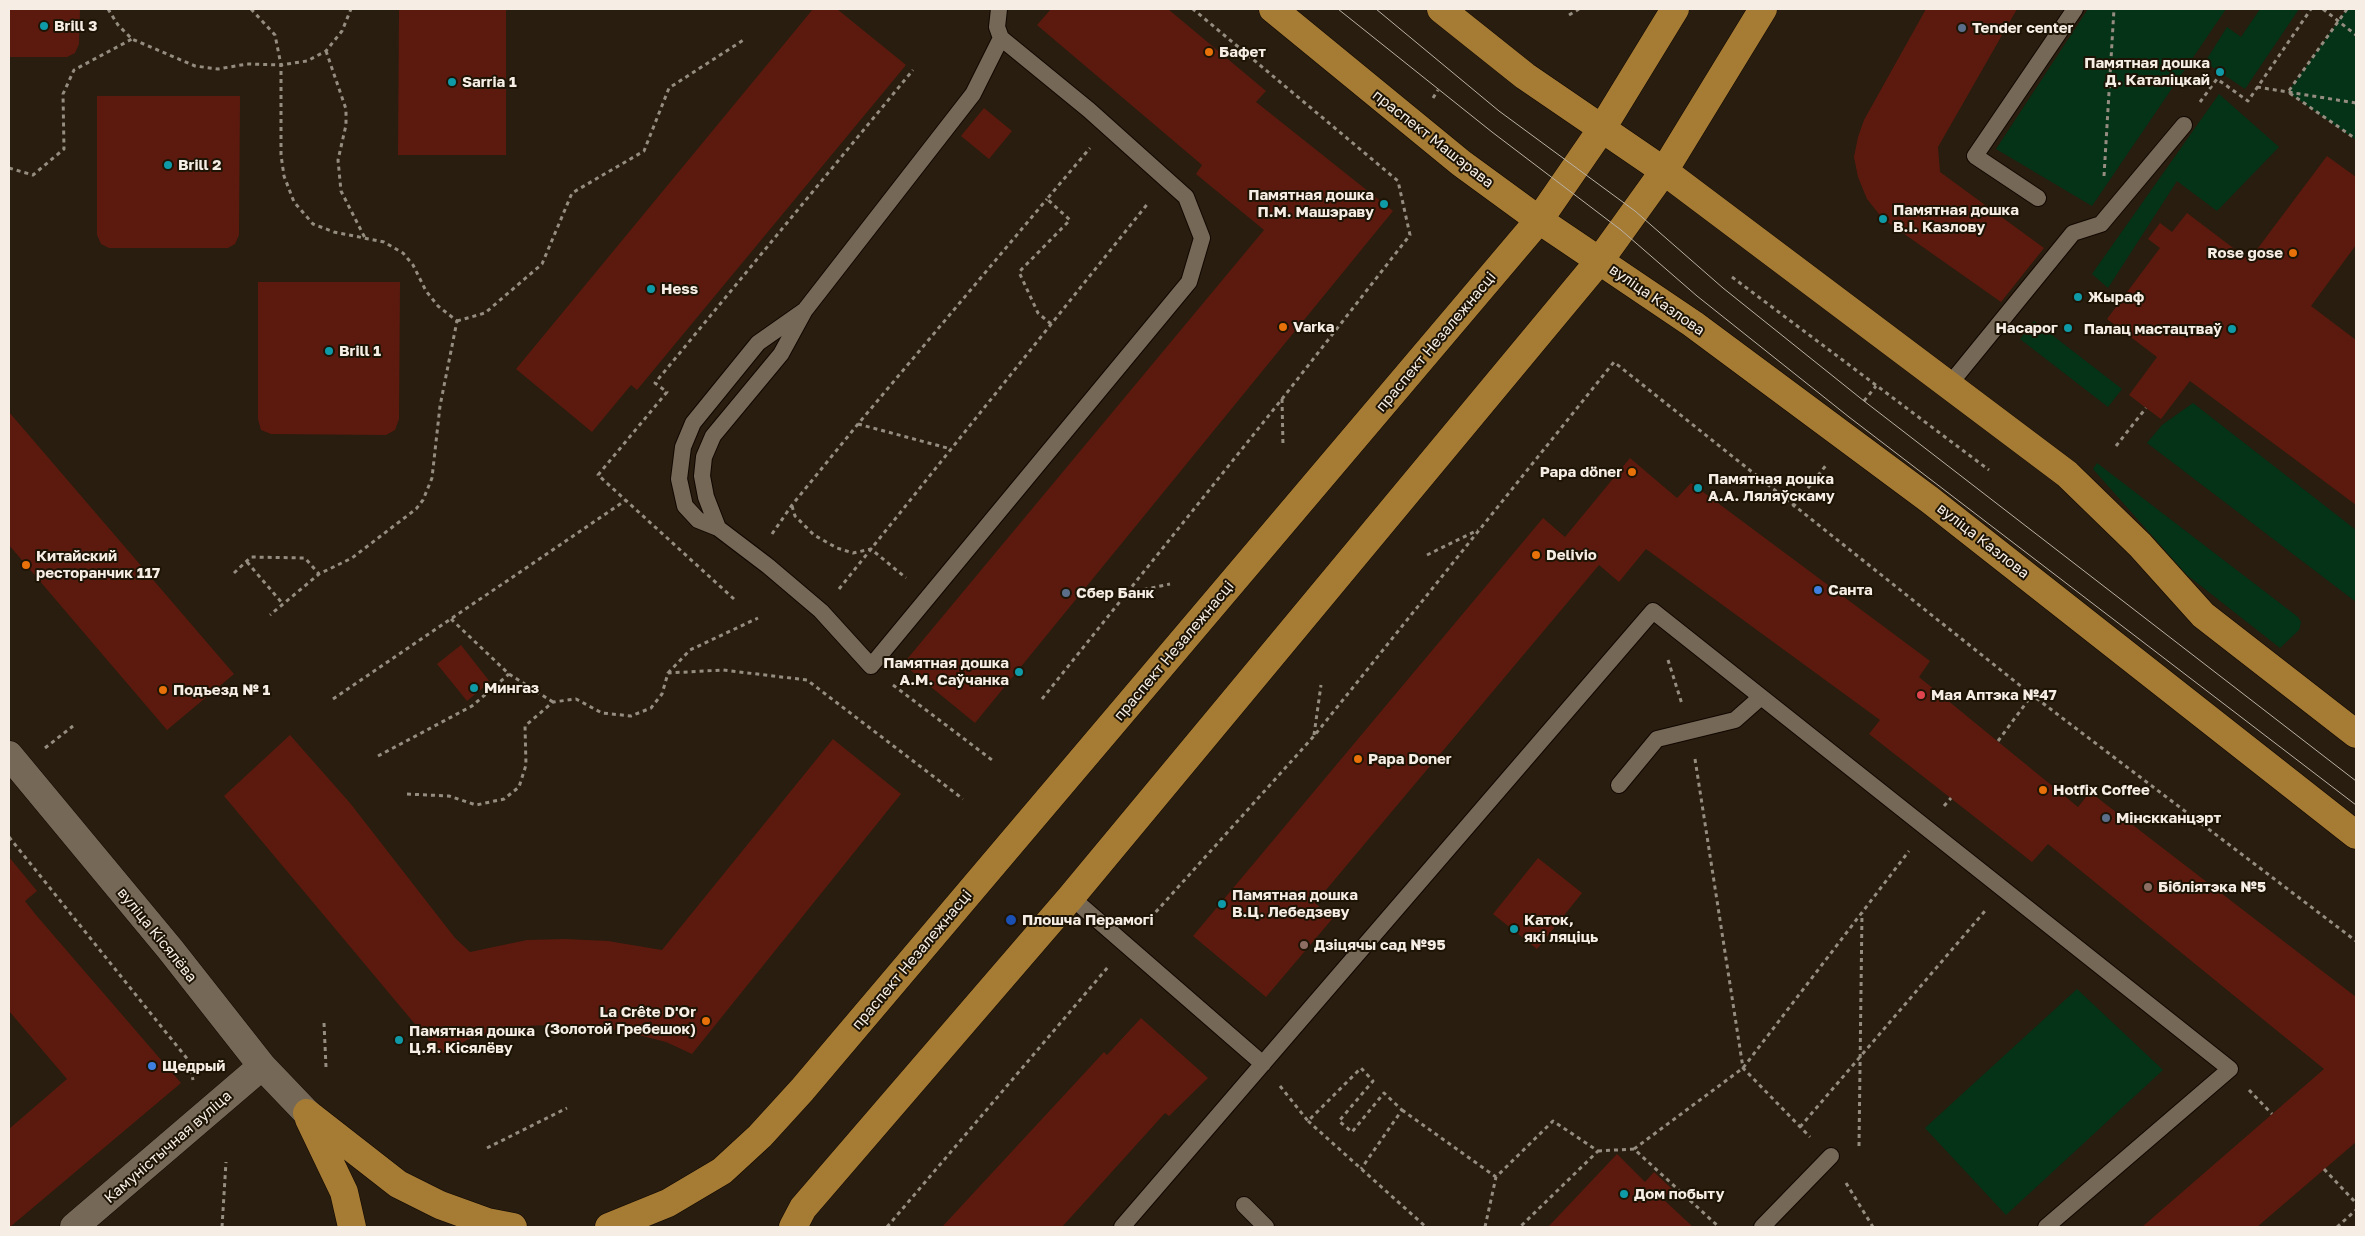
<!DOCTYPE html>
<html>
<head>
<meta charset="utf-8">
<style>
  body { margin:0 }
  #map { position:relative; width:2365px; height:1236px; overflow:hidden; background:#281d0e; font-family:"Golos Text",sans-serif }
  canvas { display:block }
  .frame { position:absolute; inset:0; border:10px solid #f6eee5; pointer-events:none }
</style>
</head>
<body>
<div id="map">
<canvas width="2365" height="1236"></canvas>
<div class="frame"></div>
</div>
<script>
const context = document.querySelector('canvas').getContext('2d');
context.lineJoin = 'round';
function fill(path, color) { context.fillStyle = color; context.fill(path, 'evenodd'); }
const toPath = rows => new Path2D(rows.map(r => 'M' + r).join(''));
function strokePath(path, color, width, dash) { context.strokeStyle = color; context.lineWidth = width; context.lineCap = dash ? 'butt' : 'round'; context.setLineDash(dash || []); context.stroke(path); }
function drawText(font, color, halo, rows, align = 'center') {
  context.font = font + ' "Golos Text",sans-serif'; context.lineWidth = 4; context.setLineDash([]); context.textBaseline = 'middle'; context.strokeStyle = halo; context.fillStyle = color; for (const [text, x, y, turn = 0] of rows) {
    context.save(); context.translate(x, y); context.rotate((+turn || 0) * Math.PI / 180); context.textAlign = isNaN(turn) ? turn : align; if (halo) context.strokeText(text, 0, 0); context.fillText(text, 0, 0); context.restore();
  }
}
const green = toPath([
  [2088,9,2226,9,2092,206,1996,149],
  [2260,9,2299,9,2245,89,2205,62,2227,27,2241,37],
  [2347,9,2356,9,2356,140,2288,92],
  [2219,94,2279,147,2217,211,2177,181,2108,288,2092,274],
  [2034,321,2122,389,2108,407,2020,339],
  [2193,403,2356,530,2356,602,2147,443,2162,425],
  [2097,463,2298,617,2301,622,2299,630,2280,648,2187,575,2093,469],
  [2077,989,2163,1070,2006,1215,1925,1128]
]);
const building = toPath([
  [9,9,80,9,79,44,75,53,67,57,9,57],
  [399,9,506,9,506,155,398,155],
  [813,9,837,9,906,65,637,390,631,385,592,432,516,369],
  [1051,9,1168,9,1266,91,1256,102,1393,211,975,723,903,664,1264,230,1196,174,1202,165,1037,25],
  [1926,9,2017,9,1938,147,1940,172,2044,248,2001,302,1883,219,1867,199,1858,177,1854,157,1858,137,1864,120],
  [97,96,240,96,239,235,235,244,228,248,109,248,101,244,97,235],
  [984,108,1012,131,989,159,961,136],
  [2327,156,2356,177,2356,245,2311,306,2356,340,2356,505,2190,381,2161,419,2146,408,2129,395,2157,357,2107,319,2160,248,2148,239,2160,223,2172,232,2187,213,2249,260],
  [258,282,400,282,399,419,395,430,386,435,271,434,261,430,258,419],
  [9,412,234,674,167,730,9,545],
  [1630,458,1677,498,1691,483,1930,661,1919,677,2078,807,2090,792,2356,997,2356,1142,2257,1227,2142,1227,2324,1069,2048,844,2032,862,1869,734,1880,720,1646,549,1619,582,1599,565,1315,903,1333,918,1266,997,1193,936,1543,518,1565,537],
  [461,645,490,682,467,701,437,664],
  [290,735,350,803,455,938,470,952,527,940,565,939,608,941,662,950,833,739,901,794,692,1054,666,1042,619,1030,584,1026,550,1025,523,1026,495,1032,469,1039,440,1054,224,796],
  [9,857,37,891,25,901,36,915,181,1083,10,1227,9,1129,67,1079,9,1011],
  [1538,858,1582,893,1537,949,1493,914],
  [1141,1018,1208,1078,1169,1116,1165,1113,1062,1227,942,1227,1104,1052,1107,1055],
  [1617,1154,1645,1182,1654,1172,1672,1189,1663,1199,1693,1227,1548,1227]
]);
const path = toPath([
  [108,9,118,25,132,39,195,66,218,69,247,64,281,65,307,61,326,51,342,31,351,9],
  [251,9,275,35,281,65,281,155,284,176,294,202,313,224,334,232,384,242,403,253,413,265,426,291,438,306,457,321,440,406,432,478,423,500,416,509,352,558,319,574,270,615],
  [2323,9,2356,35],
  [2347,9,2288,92,2356,139],
  [1569,15,1579,9],
  [326,51,346,109,346,125,338,160,341,191,365,238],
  [2257,87,2356,103],
  [1433,98,1438,90],
  [2200,102,2217,79,2248,101,2311,9],
  [9,168,33,175,64,149,63,94,74,70,132,39],
  [2104,176,2114,9],
  [1732,277,1989,470],
  [457,321,485,313,542,264,572,193,644,151,669,88,745,39],
  [1051,324,1038,313,1019,272,1070,220,1047,199,1090,148],
  [1282,399,1283,446],
  [1864,401,1876,386],
  [858,424,951,449],
  [2116,446,2146,408],
  [792,506,795,516,814,535,837,548,853,553,871,549,906,578],
  [1793,507,1827,464],
  [772,534,792,505,858,424,1047,199],
  [1427,555,1478,530],
  [247,562,283,604],
  [234,573,251,557,305,558,319,574],
  [839,589,1149,202],
  [1128,593,1170,584],
  [734,599,598,475,667,392,655,383,913,70],
  [451,619,509,674,553,702],
  [1668,660,1682,704],
  [668,673,690,650,758,618],
  [893,685,992,760],
  [333,699,626,500],
  [1042,699,1282,399,1410,235,1398,181,1193,9],
  [1314,735,1321,685],
  [1998,741,2032,695],
  [45,748,73,726],
  [378,756,472,706,509,674],
  [1695,759,1743,1068,1810,1137],
  [407,794,449,796,476,805,504,799,519,787,526,765,525,726,553,702,576,699,602,713,631,716,651,708,662,694,668,673,723,670,807,680,963,799],
  [1944,806,1951,798],
  [9,837,189,1061,193,1080],
  [1145,924,1314,736,1614,362,2032,695,2356,941],
  [324,1023,326,1067],
  [1280,1086,1308,1121,1361,1068,1373,1081,1339,1121,1352,1132,1384,1093,1402,1110,1361,1169],
  [2249,1090,2272,1114],
  [1402,1110,1496,1177],
  [1308,1121,1426,1227],
  [1800,1127,1985,911],
  [1859,1146,1862,913],
  [487,1148,567,1108],
  [1634,1149,1743,1068,1909,851],
  [1598,1151,1634,1149,1719,1227],
  [2324,1169,2356,1203],
  [1846,1183,1873,1227],
  [222,1227,226,1162],
  [887,1227,1108,967],
  [1485,1227,1496,1177,1553,1121,1598,1151,1520,1227],
  [2337,1227,2356,1210]
]);
const service = toPath([
  [2038,198,1975,156,2075,9],
  [805,310,758,343,693,423,683,447,679,479,685,506,698,520,718,528,768,566,821,611,871,666,1189,282,1202,238,1186,197,1089,110,1001,38,997,27,999,9],
  [1949,385,2073,233,2101,224,2184,125],
  [718,528,706,497,702,476,704,457,713,436,781,354,805,310,973,94,1001,38],
  [1619,785,1657,739,1735,720,1761,697],
  [1071,897,1263,1064],
  [1244,1205,1266,1227],
  [1122,1227,1653,611,2230,1069,2046,1227],
  [1762,1227,1831,1156]
]);
const tertiary = toPath([
  [9,755,170,949,262,1066,307,1113],
  [74,1227,262,1066]
]);
const primary = toPath([
  [1273,9,1461,163,1539,220,1693,324,1930,500,2356,835],
  [1441,9,1525,76,1664,171,2067,474,2140,545,2203,615,2356,734],
  [307,1113,398,1184,440,1205,487,1222,513,1227],
  [309,1119,344,1192,352,1227],
  [609,1227,668,1203,722,1171,760,1136,802,1090,1539,220,1601,130,1675,9],
  [793,1227,803,1208,1071,897,1600,260,1664,171,1763,9]
]);
const tram = toPath([
  [1338,9,1492,132,1621,230,1697,296,1849,417,2356,805],
  [1376,9,1499,111,1635,211,1723,288,1864,401,2356,781]
]);
const markers = [
  [44,26,5,"#0f9aa8"],
  [1962,28,5,"#5c6f8a"],
  [1209,52,5,"#e8710a"],
  [2220,72,5,"#0f9aa8"],
  [452,82,5,"#0f9aa8"],
  [168,165,5,"#0f9aa8"],
  [1384,204,5,"#0f9aa8"],
  [1883,219,5,"#0f9aa8"],
  [2293,253,5,"#e8710a"],
  [651,289,5,"#0f9aa8"],
  [2078,297,5,"#0f9aa8"],
  [1283,327,5,"#e8710a"],
  [2068,328,5,"#0f9aa8"],
  [2232,329,5,"#0f9aa8"],
  [329,351,5,"#0f9aa8"],
  [1632,472,5,"#e8710a"],
  [1698,488,5,"#0f9aa8"],
  [1536,555,5,"#e8710a"],
  [26,565,5,"#e8710a"],
  [1818,590,5,"#3f7fe0"],
  [1066,593,5,"#5c6f8a"],
  [1019,672,5,"#0f9aa8"],
  [474,688,5,"#0f9aa8"],
  [163,690,5,"#e8710a"],
  [1921,695,5,"#e0444e"],
  [1358,759,5,"#e8710a"],
  [2043,790,5,"#e8710a"],
  [2106,818,5,"#5c6f8a"],
  [2148,887,5,"#8d6e63"],
  [1222,904,5,"#0f9aa8"],
  [1011,920,6,"#1a4fb4"],
  [1514,929,5,"#0f9aa8"],
  [1304,945,5,"#8d6e63"],
  [706,1021,5,"#e8710a"],
  [399,1040,5,"#0f9aa8"],
  [152,1066,5,"#3f7fe0"],
  [1624,1194,5,"#0f9aa8"]
];
const poiNames = [
  ["Brill 3",54,26],
  ["Tender center",1972,28],
  ["Бафет",1219,52],
  ["Памятная дошка",2210,63,"right"],
  ["Д. Каталіцкай",2210,80,"right"],
  ["Sarria 1",462,82],
  ["Brill 2",178,165],
  ["Памятная дошка",1374,195,"right"],
  ["П.М. Машэраву",1374,212,"right"],
  ["Памятная дошка",1893,210],
  ["В.І. Казлову",1893,227],
  ["Rose gose",2283,253,"right"],
  ["Hess",661,289],
  ["Жыраф",2088,297],
  ["Varka",1293,327],
  ["Насарог",2058,328,"right"],
  ["Палац мастацтваў",2222,329,"right"],
  ["Brill 1",339,351],
  ["Papa döner",1622,472,"right"],
  ["Памятная дошка",1708,479],
  ["А.А. Ляляўскаму",1708,496],
  ["Delivio",1546,555],
  ["Китайский",36,556],
  ["ресторанчик 117",36,573],
  ["Санта",1828,590],
  ["Сбер Банк",1076,593],
  ["Памятная дошка",1009,663,"right"],
  ["А.М. Саўчанка",1009,680,"right"],
  ["Мингаз",484,688],
  ["Подъезд № 1",173,690],
  ["Мая Аптэка №47",1931,695],
  ["Papa Doner",1368,759],
  ["Hotfix Coffee",2053,790],
  ["Мінскканцэрт",2116,818],
  ["Бібліятэка №5",2158,887],
  ["Памятная дошка",1232,895],
  ["В.Ц. Лебедзеву",1232,912],
  ["Плошча Перамогі",1022,920],
  ["Каток,",1524,920],
  ["які ляціць",1524,937],
  ["Дзіцячы сад №95",1314,945],
  ["La Crête D'Or",696,1012,"right"],
  ["(Золотой Гребешок)",696,1029,"right"],
  ["Памятная дошка",409,1031],
  ["Ц.Я. Кісялёву",409,1048],
  ["Щедрый",162,1066],
  ["Дом побыту",1634,1194]
];
const streetNames = [
  ["праспект Машэрава",1433,139,38],
  ["вуліца Казлова",1657,300,35],
  ["праспект Незалежнасці",1436,342,-50],
  ["вуліца Казлова",1983,541,38],
  ["праспект Незалежнасці",1174,651,-50],
  ["вуліца Кісялёва",157,935,51],
  ["праспект Незалежнасці",912,960,-50],
  ["Камуністычная вуліца",168,1147,-41]
];
fill(green, '#043317');
fill(building, '#5c1a0f');
strokePath(service, '#110700', 18);
strokePath(tertiary, '#110700', 29);
strokePath(primary, '#110700', 29);
strokePath(path, '#968d81', 3, [4, 4]);
strokePath(service, '#756857', 16);
strokePath(tertiary, '#756857', 28);
strokePath(primary, '#a67c35', 28);
strokePath(tram, '#bab1a6', 1);
for (const [x, y, r, color] of markers) { const dot = new Path2D(); dot.arc(x, y, r, 0, 2 * Math.PI); context.fillStyle = color; context.fill(dot); strokePath(dot, '#1e1405', 2); }
drawText('bold 15px', '#f6eee5', '#1e1405', poiNames, 'left');
drawText('15px', '#f6eee5', '#1e1405', streetNames);
</script>
</body>
</html>
